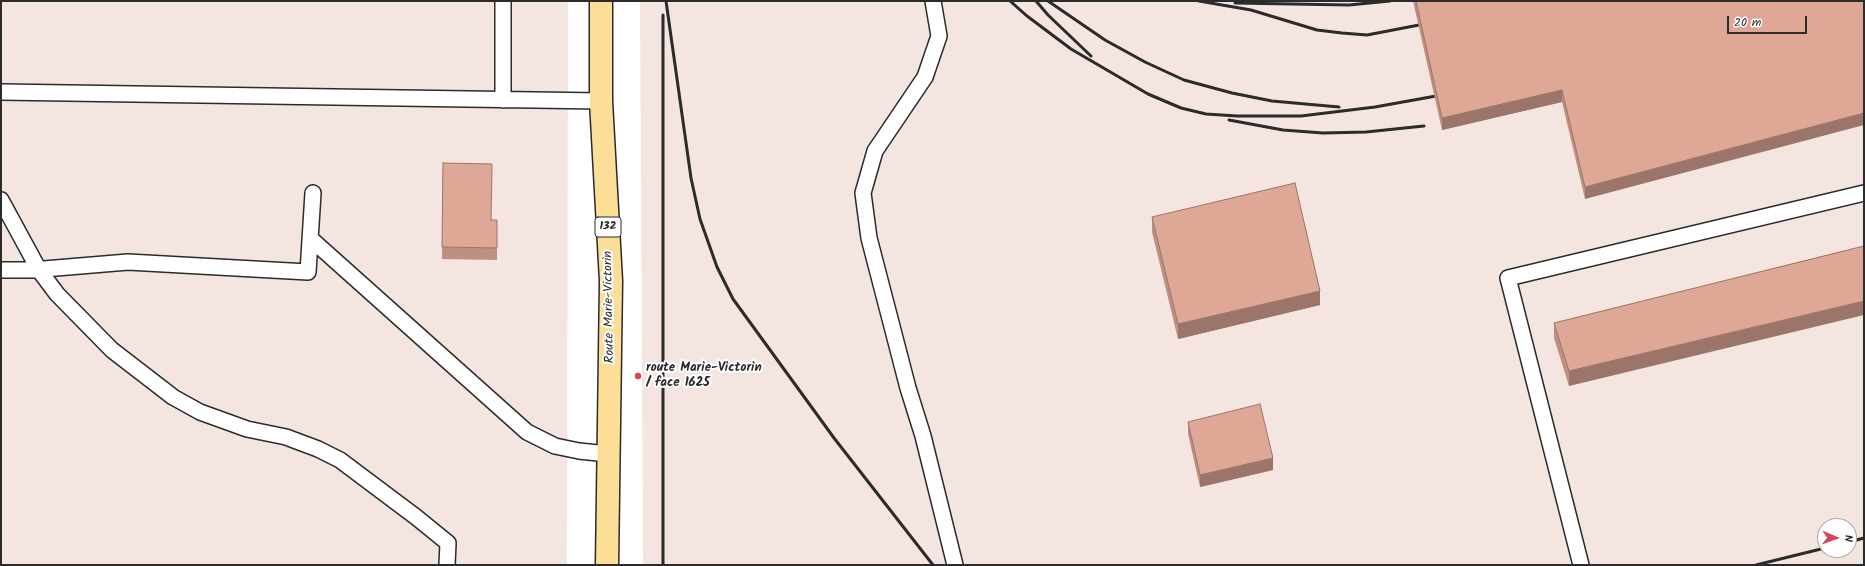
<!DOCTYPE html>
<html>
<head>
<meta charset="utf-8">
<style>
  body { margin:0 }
  #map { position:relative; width:1865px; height:566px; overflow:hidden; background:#fff; font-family:Kalam,sans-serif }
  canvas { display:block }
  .frame { position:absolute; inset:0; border:2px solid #2b2b2b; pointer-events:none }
  .north { position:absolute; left:1817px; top:518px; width:40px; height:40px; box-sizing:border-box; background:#fff; border:1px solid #aaa; border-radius:50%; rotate:92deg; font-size:11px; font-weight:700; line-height:16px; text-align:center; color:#2b2b2b }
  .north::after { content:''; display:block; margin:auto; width:14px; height:18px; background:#d1495b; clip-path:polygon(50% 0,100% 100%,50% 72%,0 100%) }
  .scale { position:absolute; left:1727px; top:16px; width:80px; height:18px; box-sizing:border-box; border:2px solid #2b2b2b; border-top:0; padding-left:5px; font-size:12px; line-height:14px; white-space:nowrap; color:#2b2b2b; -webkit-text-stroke:3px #fff; paint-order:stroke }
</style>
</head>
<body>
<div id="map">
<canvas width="1865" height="566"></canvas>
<div class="frame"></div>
<div class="north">N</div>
<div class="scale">20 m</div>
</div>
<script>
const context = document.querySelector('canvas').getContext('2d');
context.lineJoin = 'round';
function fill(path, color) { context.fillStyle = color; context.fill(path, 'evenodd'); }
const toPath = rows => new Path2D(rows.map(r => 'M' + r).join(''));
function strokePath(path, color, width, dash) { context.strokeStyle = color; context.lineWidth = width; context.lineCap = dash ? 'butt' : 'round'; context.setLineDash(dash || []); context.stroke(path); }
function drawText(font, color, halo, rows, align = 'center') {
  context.font = font + ' Kalam,sans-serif'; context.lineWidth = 4; context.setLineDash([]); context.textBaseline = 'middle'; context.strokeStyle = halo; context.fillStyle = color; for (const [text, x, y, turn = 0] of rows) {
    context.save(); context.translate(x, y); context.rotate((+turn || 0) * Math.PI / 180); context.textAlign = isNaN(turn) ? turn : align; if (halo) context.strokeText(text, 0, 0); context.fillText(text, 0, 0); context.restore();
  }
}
const built = toPath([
  [1,1,568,1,567,565,1,565],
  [640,1,1864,1,1864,565,643,565],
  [1825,526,1849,526,1849,550,1825,550]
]);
const service = toPath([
  [933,1,939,36,925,77,875,151,863,193,869,238,908,388,923,436,955,565],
  [1,92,601,101],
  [503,100,503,1],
  [1,200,39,270,57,294,112,350,173,397,200,412,247,429,286,437,318,449,340,460,416,517,448,543,447,565],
  [311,239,527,432,555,446,579,451,608,454],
  [1,270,32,270,128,262,308,272,313,193],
  [1581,565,1508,278,1864,193]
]);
const primary = toPath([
  [601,1,601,101,611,281,607,565]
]);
const rail = toPath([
  [666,1,691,178,700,219,717,267,733,299,834,438,933,565],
  [1010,1,1027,16,1071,49,1148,94,1181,108,1206,114,1237,116,1301,116,1375,107,1436,96],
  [1036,1,1048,15,1091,56],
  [1048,1,1105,40,1145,62,1184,80,1232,93,1272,101,1339,107],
  [1199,1,1251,10,1317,30,1342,33,1367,35,1419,25],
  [1235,3,1349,5,1390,1],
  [1229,120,1283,130,1323,133,1366,132,1424,126],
  [1849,542,1864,538],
  [663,565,663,15],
  [1756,565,1825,548]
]);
const wall = toPath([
  [1413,1,1864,1,1585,199,1562,102,1442,130],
  [443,163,491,220,497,220,497,260,442,259],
  [1152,217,1320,305,1178,339,1152,232],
  [1864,246,1569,386,1554,338,1554,323],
  [1188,422,1273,470,1200,487,1188,434]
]);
const shadedWall = toPath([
  [1562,90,1562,102,1442,130,1442,118],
  [1864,113,1864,125,1585,199,1585,187],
  [1320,291,1320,305,1178,339,1178,324],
  [1864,301,1864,315,1569,386,1569,371],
  [1273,458,1273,470,1200,487,1200,475]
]);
const building = toPath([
  [1416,1,1864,1,1864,113,1585,187,1562,90,1442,118,1416,1],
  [443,163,492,164,491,220,497,220,497,248,442,247,443,163],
  [1295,183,1320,291,1178,324,1152,217,1295,183],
  [1864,246,1864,301,1569,371,1554,323,1864,246],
  [1260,404,1273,458,1200,475,1188,422,1260,404]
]);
const markers = [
  [638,376,4,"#d1495b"]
];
const shields = [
  [608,227,26]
];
const shieldNames = [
  ["132",608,227]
];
const streetNames = [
  ["Route Marie-Victorin",610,307,-91]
];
const poiNames = [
  ["route Marie-Victorin",646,369],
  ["/ face 1625",646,384]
];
fill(built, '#f5e5e0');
strokePath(service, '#2b2b2b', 18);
strokePath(primary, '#2b2b2b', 25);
strokePath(service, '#fff', 15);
strokePath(primary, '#fcde96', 22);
strokePath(rail, '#2b2b2b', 3);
fill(wall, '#bf9081');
fill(shadedWall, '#9b7569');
fill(building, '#dea796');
strokePath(building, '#9b7569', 1);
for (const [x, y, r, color] of markers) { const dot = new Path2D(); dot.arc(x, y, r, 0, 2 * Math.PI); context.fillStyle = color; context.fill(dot); strokePath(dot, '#fff', 1.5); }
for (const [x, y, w] of shields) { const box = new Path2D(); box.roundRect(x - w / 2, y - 10, w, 20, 3); context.fillStyle = '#fff'; context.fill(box); strokePath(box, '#2b2b2b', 1); }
drawText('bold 12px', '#2b2b2b', null, shieldNames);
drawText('13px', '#2b2b2b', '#fff', streetNames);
drawText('bold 13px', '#2b2b2b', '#fff', poiNames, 'left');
</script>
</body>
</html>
